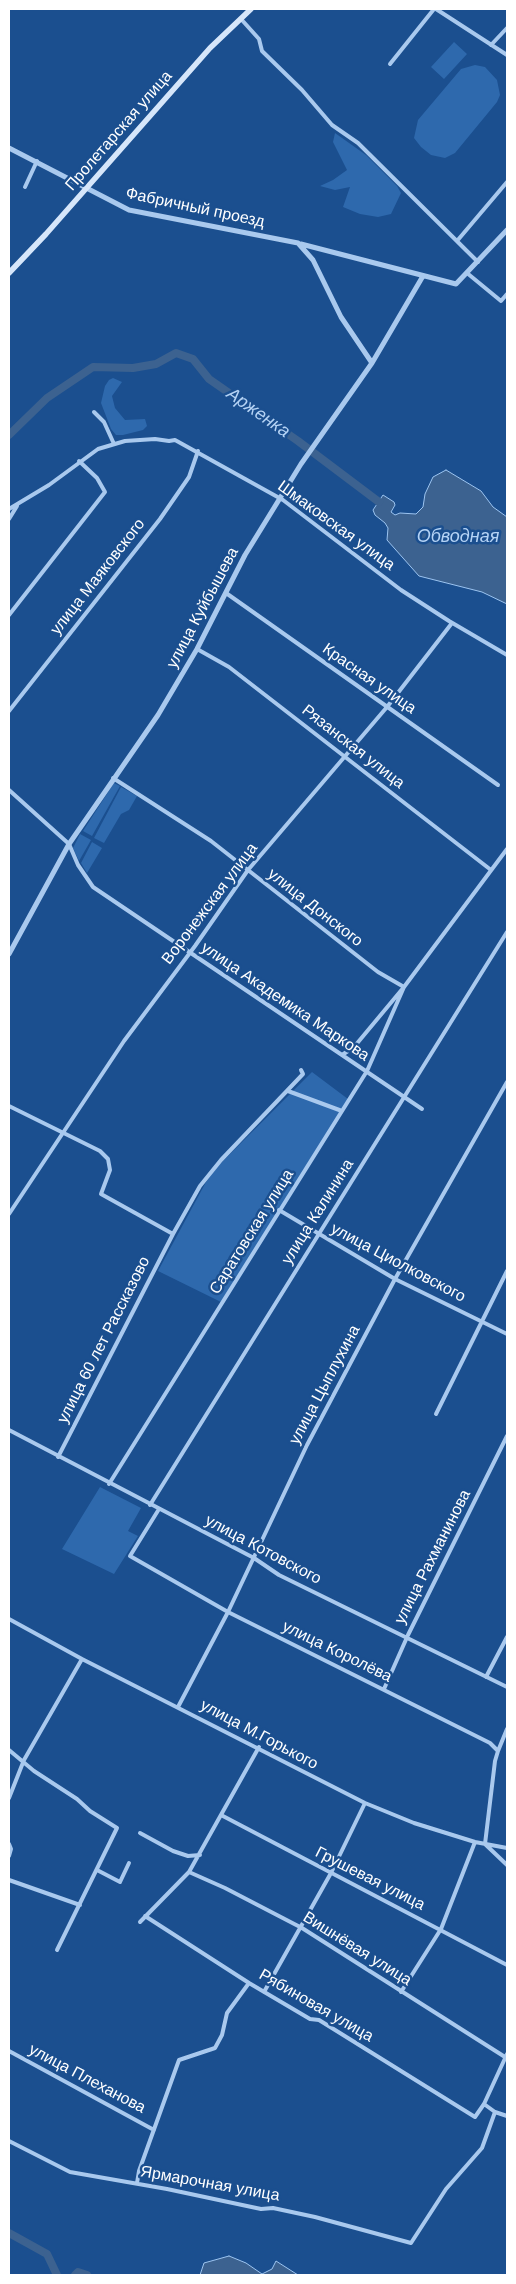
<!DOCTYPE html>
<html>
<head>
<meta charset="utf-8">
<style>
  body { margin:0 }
  #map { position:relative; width:516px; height:2284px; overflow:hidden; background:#1b4f8f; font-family:Arial,sans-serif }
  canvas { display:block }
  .frame { position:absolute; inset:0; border:10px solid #fff; pointer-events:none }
</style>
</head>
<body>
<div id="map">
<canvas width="516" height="2284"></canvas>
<div class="frame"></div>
</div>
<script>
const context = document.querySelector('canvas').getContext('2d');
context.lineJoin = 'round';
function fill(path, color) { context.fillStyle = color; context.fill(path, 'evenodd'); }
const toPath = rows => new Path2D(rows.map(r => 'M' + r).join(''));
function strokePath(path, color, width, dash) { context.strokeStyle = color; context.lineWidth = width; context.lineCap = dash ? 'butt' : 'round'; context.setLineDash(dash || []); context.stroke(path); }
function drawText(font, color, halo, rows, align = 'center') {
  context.font = font + ' Arial,sans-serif'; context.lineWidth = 5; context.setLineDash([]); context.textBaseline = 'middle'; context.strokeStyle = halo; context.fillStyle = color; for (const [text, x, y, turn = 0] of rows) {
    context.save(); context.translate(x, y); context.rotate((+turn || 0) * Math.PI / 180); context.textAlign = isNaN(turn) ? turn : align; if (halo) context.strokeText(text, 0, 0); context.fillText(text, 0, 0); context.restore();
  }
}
const green = toPath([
  [454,42,467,54,444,79,431,67],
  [475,65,485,67,497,80,500,95,497,102,455,153,445,158,431,155,421,147,414,138,418,120,461,69],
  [335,133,366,155,397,186,401,193,391,214,378,217,360,214,343,207,350,187,335,190,320,186,333,180,347,170,333,142],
  [113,378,122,382,112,396,115,408,125,420,145,419,147,426,143,430,123,435,116,435,111,429,101,403,105,386,109,380],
  [114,783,120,786,92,836,83,831],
  [121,787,137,796,129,810,121,814,104,843,94,838],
  [80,834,91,840,79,861,73,848],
  [92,842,102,848,87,873,81,863],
  [312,1072,348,1099,221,1302,158,1271,206,1182,218,1166],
  [100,1487,141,1508,128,1531,138,1536,114,1574,62,1549]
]);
const water = toPath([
  [446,470,481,491,493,507,507,517,507,604,482,592,419,576,387,540,388,528,385,523,375,515,373,510,383,495,394,502,395,505,391,512,395,515,400,513,416,514,423,507,425,494,433,477,446,470],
  [229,2256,246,2263,262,2274,272,2269,276,2261,298,2275,200,2275,204,2263,229,2256]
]);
const river = toPath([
  [9,435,47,398,93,367,133,368,156,364,176,353,193,359,209,379,298,441,379,502],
  [9,2233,47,2254,57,2275],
  [75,2275,78,2272,87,2275]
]);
const minor = toPath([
  [436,9,507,55],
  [241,19,259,39,262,51,302,90,332,125,358,143,478,262],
  [491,45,507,28],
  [390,64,434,9],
  [25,187,37,161],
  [457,241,507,182],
  [467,273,501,301,507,294],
  [94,412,104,422,114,444],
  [9,509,49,485,98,449,125,441,155,439,169,441,175,440,283,500,401,590,449,621,507,655],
  [9,519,17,506],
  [226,593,498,785],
  [9,615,105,492,97,478,79,461],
  [197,649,229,667,491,870],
  [9,711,160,519,189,477,198,451],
  [113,778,211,841,378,972,404,987],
  [9,790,69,844,78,865,93,887,422,1109],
  [342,1055,354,1047,404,987,507,849],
  [288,1091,342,1111],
  [9,1106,100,1151,108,1159,110,1170,101,1194,173,1234],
  [279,1210,395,1279,507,1334],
  [9,1214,124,1041,195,946,248,870,387,707,452,623],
  [436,1414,507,1271],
  [9,1430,254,1558,279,1575,507,1687],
  [58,1457,173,1234,200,1186,221,1160,303,1074,301,1070],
  [109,1484,367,1071,404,987],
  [150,1505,507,932],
  [159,1509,130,1556,228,1612,490,1743,498,1751,495,1761,485,1844,507,1865],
  [9,1619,82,1659,365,1803,414,1823,475,1842,507,1848],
  [486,1677,507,1637],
  [384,1689,408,1635,507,1436],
  [178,1707,228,1612,307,1445,395,1279,507,1082],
  [9,1750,34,1771,77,1799,90,1811,117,1828,57,1950],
  [498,1751,507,1729],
  [9,1798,24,1760,82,1659],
  [221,1815,507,1965],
  [140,1833,173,1851,188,1856,200,1855],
  [9,1844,11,1849,9,1856],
  [97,1870,120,1882,129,1863],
  [189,1872,225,1888,302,1928,505,2057],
  [9,1880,80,1905],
  [145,1916,249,1983,310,2019,319,2020,475,2117,484,2104,507,2054],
  [140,1922,189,1872,259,1747],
  [264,1992,331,1873,365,1803],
  [401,1992,441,1929,475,1842],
  [9,2051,154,2130],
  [495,2112,507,2116],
  [9,2141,70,2172,167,2189,261,2209,273,2208,315,2217,411,2243,446,2189,482,2148,495,2112,484,2104],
  [137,2183,139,2171,179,2060,215,2048,222,2035,227,2013,249,1983]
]);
const tertiary = toPath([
  [9,148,129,210,298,243,313,260,341,317,372,363],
  [301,244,456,284,507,230],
  [9,954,69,844,158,715,197,649,245,555,301,464,372,363,423,276]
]);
const secondary = toPath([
  [9,273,46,234,210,48,251,9]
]);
const streetNames = [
  ["Пролетарская улица",119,131,-49],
  ["Фабричный проезд",195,208,12],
  ["Шмаковская улица",336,526,36],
  ["улица Маяковского",98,577,-52],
  ["улица Куйбышева",203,608,-62],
  ["Красная улица",369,679,35],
  ["Рязанская улица",353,747,38],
  ["Воронежская улица",210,904,-53],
  ["улица Донского",315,908,38],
  ["улица Академика Маркова",285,1002,34],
  ["улица Калинина",318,1212,-58],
  ["Саратовская улица",252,1232,-58],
  ["улица Циолковского",398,1263,28],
  ["улица 60 лет Рассказово",104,1340,-63],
  ["улица Цыплухина",325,1385,-62],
  ["улица Котовского",263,1550,28],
  ["улица Рахманинова",433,1557,-63],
  ["улица Королёва",337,1652,26],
  ["улица М.Горького",259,1735,28],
  ["Грушевая улица",370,1879,27],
  ["Вишнёвая улица",357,1949,32],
  ["Рябиновая улица",316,2006,30],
  ["улица Плеханова",87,2079,28],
  ["Ярмарочная улица",210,2184,10]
];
const waterNames = [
  ["Арженка",258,413,35],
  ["Обводная",458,537]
];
fill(green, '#2e69ad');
fill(water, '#3c6290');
strokePath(water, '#9cc4f0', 1);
strokePath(river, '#3c6290', 8);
strokePath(minor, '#a9c9ee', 4);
strokePath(tertiary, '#a9c9ee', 5);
strokePath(secondary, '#d6e6fa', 5.5);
drawText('16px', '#fff', '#1b4f8f', streetNames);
drawText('italic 18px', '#b5d3f5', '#1b4f8f', waterNames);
</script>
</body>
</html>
